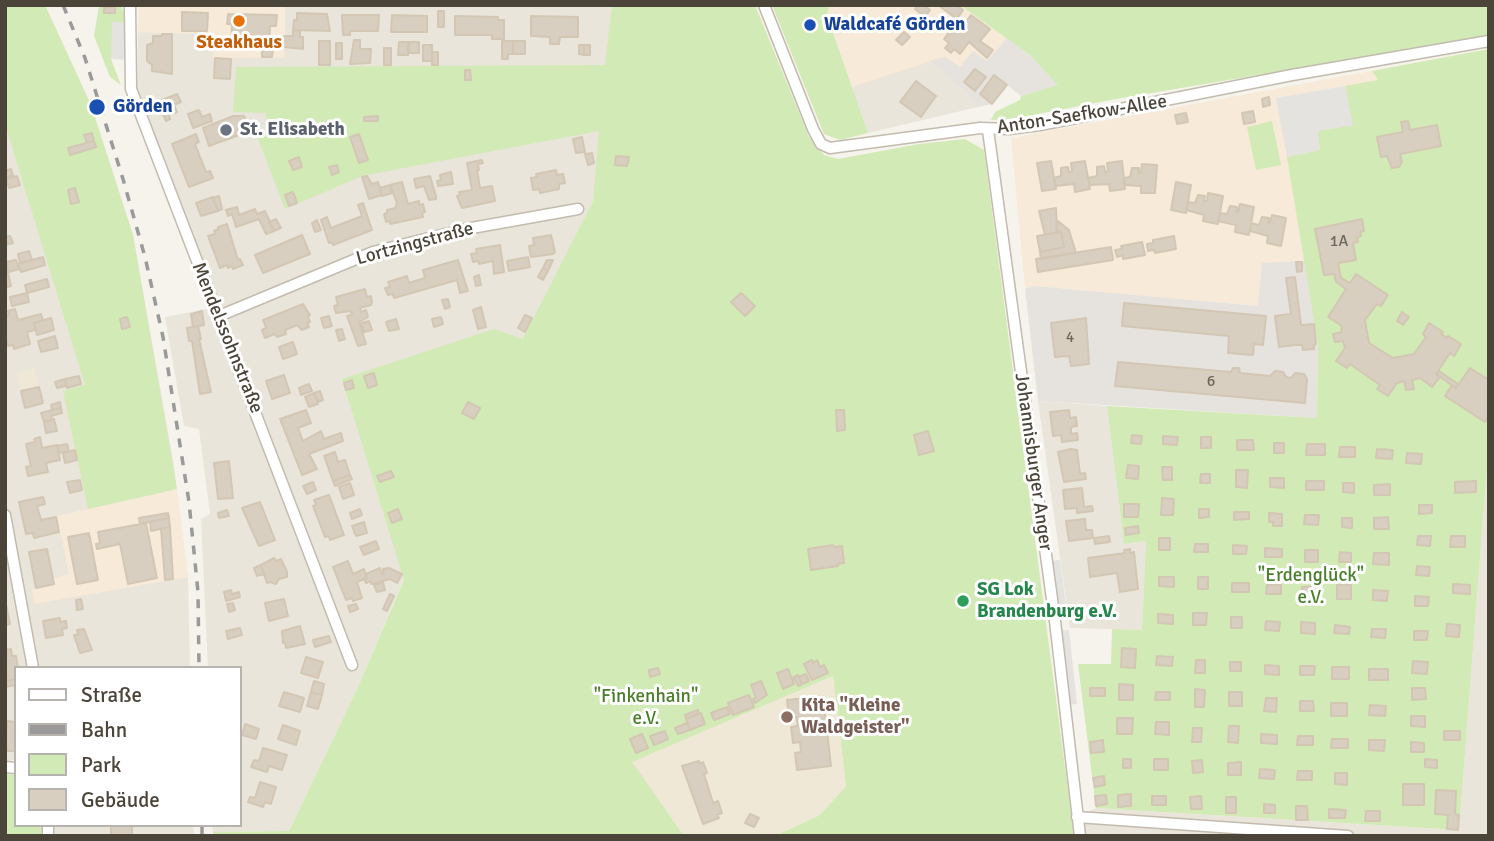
<!DOCTYPE html>
<html>
<head>
<meta charset="utf-8">
<style>
  body { margin:0 }
  #map { position:relative; width:1494px; height:841px; overflow:hidden; background:#f6f3ec; font-family:Signika,sans-serif }
  canvas { display:block }
  .frame { position:absolute; inset:0; border:7px solid #4b4439; pointer-events:none }
  .legend { position:absolute; left:14px; top:666px; width:228px; height:161px; box-sizing:border-box; background:#fff; border:2px solid #b7b4b0; margin:0; padding:9px 12px; list-style:none; font-size:21px; color:#4b4439 }
  .legend li { display:flex; align-items:center; gap:14px; height:35px }
  .legend b { width:35px; border:2px solid #b7b4b0 }
</style>
</head>
<body>
<div id="map">
<canvas width="1494" height="841"></canvas>
<div class="frame"></div>
<ul class="legend">
<li><b style="height:9px;background:#fff"></b>Straße</li>
<li><b style="height:9px;background:#9a9a9a"></b>Bahn</li>
<li><b style="height:19px;background:#d2eab5"></b>Park</li>
<li><b style="height:19px;background:#d8cfc1"></b>Gebäude</li>
</ul>
</div>
<script>
const context = document.querySelector('canvas').getContext('2d');
context.lineJoin = 'round';
function fill(path, color) { context.fillStyle = color; context.fill(path, 'evenodd'); }
const toPath = rows => new Path2D(rows.map(r => 'M' + r).join(''));
function strokePath(path, color, width, dash) { context.strokeStyle = color; context.lineWidth = width; context.lineCap = dash ? 'butt' : 'round'; context.setLineDash(dash || []); context.stroke(path); }
function drawText(font, color, halo, rows, align = 'center') {
  context.font = font + ' Signika,sans-serif'; context.lineWidth = 6; context.setLineDash([]); context.textBaseline = 'middle'; context.strokeStyle = halo; context.fillStyle = color; for (const [text, x, y, turn = 0] of rows) {
    context.save(); context.translate(x, y); context.rotate((+turn || 0) * Math.PI / 180); context.textAlign = isNaN(turn) ? turn : align; if (halo) context.strokeText(text, 0, 0); context.fillText(text, 0, 0); context.restore();
  }
}
const residential = toPath([
  [5,5,45,5,91,105,133,235,173,460,188,577,190,668,16,668,16,759,6,762],
  [285,5,612,5,593,201,404,579,358,687,289,831,213,832,212,825,240,825,240,668,208,668,201,519,210,514,199,429,184,426,165,317,207,309,218,304,137,88,138,32,213,34,213,57,284,58],
  [929,61,970,97,978,107,868,133,851,87],
  [1038,401,1107,406,1124,544,1146,541,1142,630,1070,628],
  [1489,442,1489,836,1074,836,1072,819,1096,808,1459,830],
  [41,825,193,825,194,836,41,836]
]);
const commercial = toPath([
  [139,5,285,5,284,58,213,58,213,34,138,32],
  [829,5,960,5,1007,38,987,62,960,68,945,57,851,87,827,16],
  [1489,49,1489,432,1259,306,1034,286,1025,289,1011,138],
  [177,489,188,577,34,604,32,589,54,585,53,578,69,574,57,516]
]);
const industrial = toPath([
  [1007,38,1030,55,1059,85,1021,96,1007,85,992,104,978,107,970,97,929,61,945,57,960,67,973,51,987,61],
  [1305,261,1318,345,1317,418,1038,401,1025,289,1034,286,1258,306,1262,263]
]);
const education = toPath([
  [34,368,39,387,21,391,16,373],
  [833,676,846,786,820,815,775,836,684,836,631,762]
]);
const green = toPath([
  [5,5,45,5,91,105,133,235,177,489,88,509,63,391,85,385,5,124],
  [99,5,121,5,127,22,111,59,121,85,110,77,94,36],
  [612,5,755,5,809,137,824,155,838,159,919,144,965,139,984,150,1074,836,775,836,820,815,846,786,833,676,632,762,684,836,213,836,213,832,289,831,358,687,404,580,342,379,494,329,523,339,593,201,599,131,362,176,285,209,257,136,267,131,266,113,233,112,236,67,605,65],
  [772,5,829,5,827,16,868,133,840,140,824,134],
  [960,5,1489,5,1489,36,1116,99,1012,119,991,120,995,112,1020,100,1021,96,1058,85,1030,55],
  [1489,49,1489,442,1459,830,1096,808,1078,664,1111,664,1112,629,1142,630,1146,541,1124,544,1107,406,1317,418,1318,345,1287,157,1320,150,1317,131,1352,125,1345,86,1378,80,1372,71],
  [1272,121,1281,165,1256,170,1247,127],
  [5,774,16,775,16,825,41,825,41,836,5,836]
]);
const parking = toPath([
  [112,22,130,22,129,60,111,59],
  [1345,86,1353,125,1318,131,1320,150,1287,157,1276,98],
  [1060,560,1068,619,1055,621,1047,561],
  [1069,630,1077,704,1065,705,1057,631]
]);
const building = toPath([
  [918,5,924,5,930,10,925,17,915,9,918,5],
  [938,5,956,5,963,10,957,19,938,5],
  [104,7,115,7,115,13,104,13,104,7],
  [438,11,444,11,444,27,438,27,438,11],
  [182,12,208,13,207,31,182,31,182,12],
  [297,13,327,14,330,31,293,30,294,20,297,20,297,13],
  [228,14,277,15,276,26,270,26,269,47,262,46,262,38,246,37,245,47,231,47,232,24,227,24,228,14],
  [342,15,379,15,378,31,350,31,350,35,343,35,342,15],
  [392,15,427,16,427,32,391,32,392,15],
  [971,15,990,29,980,41,993,50,987,58,969,42,960,54,954,49,951,53,945,48,949,43,944,39,956,23,962,27,971,15],
  [455,16,498,17,498,20,504,20,504,39,492,39,492,35,455,35,455,16],
  [531,16,578,17,578,37,560,37,559,44,550,44,550,37,531,36,531,16],
  [293,30,300,31,300,37,303,37,303,49,284,47,284,36,293,36,293,30],
  [904,32,910,37,902,45,896,40,904,32],
  [162,34,172,34,172,74,152,71,152,65,147,61,147,45,153,43,153,36,162,36,162,34],
  [354,40,360,40,360,49,371,49,370,63,350,64,354,40],
  [319,41,330,41,330,65,319,65,319,41],
  [502,41,513,41,513,54,508,54,508,59,502,59,502,41],
  [513,41,525,41,525,54,513,54,513,41],
  [399,42,408,42,408,55,398,55,399,42],
  [409,42,419,42,419,53,409,53,409,42],
  [336,43,342,43,342,59,336,59,336,43],
  [423,45,432,45,432,61,423,61,423,45],
  [579,45,584,45,584,55,579,54,579,45],
  [584,45,590,45,590,55,584,55,584,45],
  [262,46,273,47,272,57,262,57,262,46],
  [384,48,391,48,391,65,384,65,384,48],
  [432,52,438,52,438,65,432,65,432,52],
  [215,58,231,59,230,79,214,78,215,58],
  [975,69,986,77,975,91,964,82,975,69],
  [465,70,470,70,471,80,465,80,465,70],
  [994,75,1007,85,992,104,980,94,994,75],
  [916,81,936,96,921,117,900,102,916,81],
  [177,94,181,102,174,105,177,112,169,115,170,119,166,121,157,102,177,94],
  [1269,97,1270,105,1263,107,1262,99,1269,97],
  [199,110,202,117,210,114,212,121,193,128,188,114,199,110],
  [1253,111,1255,122,1244,124,1242,113,1253,111],
  [1186,113,1188,122,1177,124,1175,115,1186,113],
  [233,116,244,116,250,131,209,146,203,128,233,116],
  [378,116,378,121,364,121,364,117,378,116],
  [1408,121,1410,130,1437,125,1441,146,1400,154,1402,162,1399,167,1392,168,1387,156,1381,157,1377,137,1403,132,1401,122,1408,121],
  [92,133,94,141,87,143,84,135,92,133],
  [196,134,199,142,195,144,206,172,210,171,213,178,189,187,172,144,196,134],
  [359,134,368,160,359,163,350,137,359,134],
  [582,137,585,152,576,153,573,139,582,137],
  [94,141,96,147,70,155,68,148,94,141],
  [592,153,594,163,588,165,585,154,592,153],
  [616,156,629,157,627,166,615,165,616,156],
  [299,157,302,167,293,170,289,161,299,157],
  [482,160,483,163,478,164,479,170,477,170,480,188,492,186,495,201,462,208,457,196,460,195,459,192,472,190,467,163,482,160],
  [1051,161,1056,189,1042,191,1037,163,1051,161],
  [1085,161,1090,189,1075,192,1074,184,1056,186,1054,178,1061,176,1061,168,1068,167,1069,172,1072,172,1071,163,1085,161],
  [1122,161,1125,189,1110,191,1109,184,1090,185,1088,178,1097,176,1097,167,1104,166,1105,172,1108,171,1107,163,1122,161],
  [1142,164,1157,165,1155,193,1141,193,1141,186,1124,185,1124,178,1130,177,1132,168,1139,168,1139,173,1141,173,1142,164],
  [337,165,339,172,332,175,329,167,337,165],
  [11,169,13,175,5,178,5,171,11,169],
  [556,170,557,175,563,174,565,183,559,184,559,189,540,193,539,189,533,190,531,178,537,177,536,174,556,170],
  [451,172,453,184,438,186,437,181,441,180,440,175,451,172],
  [17,176,20,185,9,188,6,179,17,176],
  [367,176,372,184,378,182,382,195,369,199,362,177,367,176],
  [430,176,436,196,436,199,429,200,424,186,416,188,414,179,430,176],
  [402,182,408,204,419,201,419,205,423,204,425,212,422,213,423,217,390,224,390,221,386,222,384,214,387,213,387,210,395,208,397,203,390,185,402,182],
  [1176,182,1191,185,1186,213,1171,210,1176,182],
  [390,185,392,193,382,196,380,188,390,185],
  [75,188,79,202,71,204,68,190,75,188],
  [293,192,297,203,289,206,285,195,293,192],
  [1208,193,1223,196,1218,224,1203,221,1204,215,1186,210,1188,202,1195,203,1198,195,1205,196,1204,201,1207,201,1208,193],
  [219,196,222,209,218,211,213,198,219,196],
  [213,197,218,211,201,216,196,203,213,197],
  [363,203,372,230,333,245,332,242,329,243,321,220,327,217,331,228,362,216,358,205,363,203],
  [1240,204,1254,207,1249,235,1235,232,1236,225,1218,221,1220,213,1227,214,1230,206,1237,207,1236,212,1238,212,1240,204],
  [237,207,239,215,255,209,257,214,265,211,274,231,266,234,259,219,236,227,232,214,228,216,226,210,237,207],
  [1056,208,1057,232,1045,235,1039,211,1056,208],
  [1272,215,1286,218,1281,246,1267,243,1268,236,1250,231,1251,223,1259,225,1262,217,1269,218,1268,223,1270,223,1272,215],
  [276,219,281,228,274,231,269,222,276,219],
  [1362,219,1364,231,1360,232,1361,236,1357,238,1358,242,1353,243,1356,260,1338,263,1341,278,1350,283,1356,274,1388,295,1381,306,1377,304,1365,320,1369,343,1393,358,1414,354,1426,337,1423,334,1429,323,1443,332,1441,334,1447,338,1448,336,1461,344,1454,356,1450,353,1436,374,1440,377,1432,387,1420,378,1412,380,1414,389,1406,390,1404,381,1397,383,1388,396,1377,389,1380,385,1350,364,1347,368,1336,361,1345,348,1343,341,1335,342,1333,334,1342,332,1341,325,1328,317,1346,289,1336,282,1334,274,1324,275,1315,229,1362,219],
  [317,220,321,230,315,232,312,223,317,220],
  [1058,221,1069,230,1076,253,1041,259,1040,252,1064,247,1061,232,1057,232,1056,224,1058,224,1058,221],
  [227,224,238,260,240,259,243,265,233,269,232,266,228,268,227,265,220,268,208,236,215,234,214,231,219,229,218,227,227,224],
  [1061,232,1064,247,1040,252,1037,236,1061,232],
  [302,235,310,254,263,273,255,255,302,235],
  [551,235,555,252,553,254,531,257,529,246,534,245,533,238,551,235],
  [10,236,13,243,5,245,5,237,10,236],
  [1174,236,1176,249,1155,253,1154,250,1148,251,1147,244,1153,243,1153,240,1174,236],
  [1142,242,1145,255,1123,259,1123,255,1117,257,1115,250,1122,249,1121,246,1142,242],
  [500,245,504,272,494,274,493,261,479,264,478,261,473,262,471,254,477,253,476,249,500,245],
  [1111,247,1113,260,1038,272,1036,259,1111,247],
  [29,251,32,260,20,263,18,254,29,251],
  [43,257,45,265,21,272,18,264,43,257],
  [528,257,530,267,509,271,507,261,528,257],
  [5,260,11,286,5,288,5,260],
  [16,260,19,269,9,272,6,262,16,260],
  [458,260,468,291,460,293,457,280,394,298,393,294,388,295,385,288,390,287,388,282,407,276,409,283,425,278,423,270,458,260],
  [547,260,553,260,548,271,543,268,547,260],
  [1296,262,1302,262,1302,271,1297,272,1296,262],
  [543,268,548,271,543,280,538,277,543,268],
  [479,275,481,285,476,286,474,277,479,275],
  [1295,277,1301,325,1314,324,1316,344,1314,345,1314,349,1303,350,1302,345,1295,345,1279,347,1275,316,1291,314,1286,278,1295,277],
  [47,279,49,287,27,293,25,285,47,279],
  [365,289,367,297,371,296,372,302,371,305,360,308,361,312,366,310,368,317,359,322,366,344,358,346,347,316,352,315,351,311,336,313,334,306,338,305,336,297,365,289],
  [27,293,29,302,12,306,10,297,27,293],
  [741,293,755,306,745,316,731,302,741,293],
  [448,299,450,307,445,309,442,300,448,299],
  [1124,303,1266,316,1263,345,1254,344,1253,355,1228,353,1229,336,1122,326,1124,303],
  [303,304,310,315,308,316,310,322,307,323,309,327,302,330,297,325,285,330,286,334,277,337,275,334,265,338,262,330,266,328,263,320,303,304],
  [481,307,486,327,478,329,473,310,481,307],
  [15,309,18,320,41,314,43,321,34,323,35,330,27,332,30,344,14,349,13,345,8,346,5,335,5,316,9,315,8,311,15,309],
  [202,311,204,325,193,327,191,314,202,311],
  [1402,312,1409,317,1403,325,1397,321,1402,312],
  [525,315,532,318,525,332,518,328,525,315],
  [329,316,332,326,324,328,321,318,329,316],
  [127,317,130,327,122,329,120,319,127,317],
  [441,317,443,324,434,327,432,319,441,317],
  [51,318,54,330,37,335,34,323,51,318],
  [1086,318,1089,364,1071,366,1069,356,1055,357,1051,323,1086,318],
  [396,319,399,329,389,331,386,322,396,319],
  [369,321,372,330,364,332,361,323,369,321],
  [198,326,201,339,199,339,211,392,200,394,192,341,189,341,187,328,198,326],
  [342,329,345,339,339,341,336,330,342,329],
  [55,336,58,348,41,352,38,341,55,336],
  [293,342,297,354,283,359,279,347,293,342],
  [1118,362,1231,372,1233,368,1239,368,1240,373,1270,376,1275,371,1283,372,1286,377,1291,378,1295,373,1304,374,1307,379,1305,403,1115,386,1118,362],
  [1470,368,1489,380,1489,416,1485,422,1445,396,1452,385,1456,388,1470,368],
  [1439,371,1458,384,1456,388,1436,374,1439,371],
  [374,373,377,385,368,388,364,376,374,373],
  [284,375,290,393,272,399,266,381,284,375],
  [79,376,81,384,67,388,65,379,79,376],
  [65,379,66,386,57,388,55,382,65,379],
  [352,380,354,388,346,390,344,383,352,380],
  [309,384,312,391,301,395,299,388,309,384],
  [39,387,43,403,25,408,21,391,39,387],
  [320,391,323,400,318,402,314,393,320,391],
  [314,393,318,404,309,407,305,397,314,393],
  [60,402,61,408,52,410,51,405,60,402],
  [468,402,480,408,474,419,462,413,468,402],
  [61,408,62,413,51,416,52,420,44,422,41,413,61,408],
  [306,410,311,423,298,428,303,441,321,431,324,439,341,433,343,441,309,454,317,469,302,475,280,419,306,410],
  [836,410,844,410,845,430,837,431,836,410],
  [1069,410,1070,418,1076,417,1077,426,1071,427,1071,434,1077,433,1078,440,1062,442,1061,435,1053,436,1050,412,1069,410],
  [54,419,57,431,46,433,44,422,54,419],
  [928,431,934,451,919,455,914,435,928,431],
  [1132,435,1142,436,1141,444,1131,443,1132,435],
  [1163,436,1178,437,1177,445,1163,444,1163,436],
  [40,437,42,448,57,445,60,460,46,463,48,472,28,476,26,467,31,466,26,444,35,442,34,439,40,437],
  [1201,437,1211,437,1211,448,1201,448,1201,437],
  [1237,440,1253,440,1254,450,1237,450,1237,440],
  [1274,443,1284,443,1284,453,1274,453,1274,443],
  [67,444,69,451,59,453,57,446,67,444],
  [1307,444,1325,444,1325,455,1306,455,1307,444],
  [1340,447,1355,447,1355,457,1339,457,1340,447],
  [1071,449,1077,450,1080,474,1085,473,1086,479,1064,482,1058,452,1071,449],
  [1377,449,1393,450,1392,459,1376,458,1377,449],
  [75,450,77,460,65,463,63,453,75,450],
  [335,452,338,462,345,460,350,475,333,481,324,456,335,452],
  [1407,453,1422,454,1421,464,1406,463,1407,453],
  [229,461,233,498,218,499,214,463,229,461],
  [1128,465,1139,466,1138,479,1126,478,1128,465],
  [1162,467,1172,467,1172,480,1163,480,1162,467],
  [1236,470,1248,470,1247,488,1236,487,1236,470],
  [391,471,394,477,380,482,377,476,391,471],
  [1201,474,1210,474,1210,483,1200,483,1201,474],
  [350,475,352,479,335,486,333,481,350,475],
  [1270,478,1284,478,1284,488,1270,487,1270,478],
  [80,480,82,490,70,493,67,482,80,480],
  [1306,481,1324,481,1324,490,1306,490,1306,481],
  [1476,481,1476,492,1455,493,1455,482,1476,481],
  [313,482,316,490,307,494,303,486,313,482],
  [350,483,354,495,343,499,339,487,350,483],
  [1343,483,1354,483,1354,493,1343,492,1343,483],
  [1390,484,1390,495,1374,495,1374,485,1390,484],
  [1082,488,1084,507,1092,506,1093,511,1077,513,1077,508,1065,509,1063,490,1082,488],
  [329,495,344,535,330,540,329,536,325,537,313,506,316,505,314,500,329,495],
  [43,497,45,504,37,506,41,520,56,517,59,532,34,538,33,533,26,534,19,502,43,497],
  [1162,498,1174,499,1173,515,1161,515,1162,498],
  [260,502,275,540,259,546,242,508,260,502],
  [1124,504,1139,504,1138,517,1124,517,1124,504],
  [1419,505,1432,505,1432,513,1419,514,1419,505],
  [360,509,362,515,352,519,350,513,360,509],
  [398,509,402,519,392,523,388,513,398,509],
  [1199,509,1209,509,1209,517,1199,518,1199,509],
  [227,510,229,516,219,518,218,513,227,510],
  [1234,512,1249,512,1249,519,1234,520,1234,512],
  [168,513,169,518,140,524,139,518,168,513],
  [1269,513,1282,514,1282,526,1273,526,1273,522,1269,522,1269,513],
  [1305,515,1319,515,1318,525,1304,524,1305,515],
  [1388,517,1389,529,1374,529,1374,518,1388,517],
  [169,518,170,527,151,531,150,522,169,518],
  [1342,518,1352,518,1352,528,1342,527,1342,518],
  [1085,519,1086,530,1092,530,1093,538,1069,541,1066,521,1085,519],
  [364,522,367,533,356,536,352,526,364,522],
  [146,523,157,578,128,584,120,544,97,549,96,544,100,543,98,532,146,523],
  [1138,526,1139,533,1126,535,1125,528,1138,526],
  [170,527,173,579,165,580,161,529,170,527],
  [89,533,98,580,77,584,68,537,89,533],
  [1109,536,1110,542,1095,544,1094,538,1109,536],
  [1418,536,1431,536,1430,546,1417,545,1418,536],
  [1451,536,1465,536,1465,547,1450,547,1451,536],
  [1159,538,1170,538,1170,550,1159,550,1159,538],
  [376,541,379,549,364,555,360,547,376,541],
  [1195,544,1208,544,1208,552,1194,552,1195,544],
  [833,545,834,547,842,546,844,563,837,564,838,566,811,570,808,549,833,545],
  [1233,545,1247,546,1246,554,1233,554,1233,545],
  [1265,548,1282,549,1282,557,1265,557,1265,548],
  [47,549,54,584,36,588,29,552,47,549],
  [1130,549,1130,553,1134,552,1138,589,1120,592,1117,573,1090,577,1088,558,1125,553,1124,550,1130,549],
  [1305,550,1318,550,1318,562,1305,562,1305,550],
  [1340,552,1351,553,1351,562,1339,562,1340,552],
  [1374,553,1389,553,1389,565,1373,564,1374,553],
  [274,558,276,561,281,559,287,572,287,577,279,579,276,584,270,582,267,583,261,565,274,558],
  [348,561,353,574,364,569,367,578,357,582,362,598,353,601,352,598,346,600,333,567,348,561],
  [261,565,264,574,257,576,254,568,261,565],
  [1417,566,1430,567,1429,576,1416,575,1417,566],
  [380,568,382,574,384,574,383,569,389,568,402,574,397,583,390,579,371,584,370,581,366,583,364,579,367,578,366,574,380,568],
  [1159,577,1174,577,1174,587,1159,586,1159,577],
  [1198,577,1208,577,1208,589,1198,589,1198,577],
  [383,582,385,590,377,592,374,585,383,582],
  [1232,583,1249,583,1249,592,1232,592,1232,583],
  [1453,584,1470,585,1470,594,1453,593,1453,584],
  [1267,585,1281,585,1281,594,1266,594,1267,585],
  [1337,585,1351,585,1351,599,1337,599,1337,585],
  [1318,586,1318,596,1302,597,1302,587,1318,586],
  [231,590,232,594,239,592,240,597,226,601,224,592,231,590],
  [1373,590,1388,591,1387,601,1373,600,1373,590],
  [390,594,394,596,387,611,383,609,390,594],
  [1415,596,1429,597,1428,606,1415,606,1415,596],
  [81,599,83,609,77,610,76,600,81,599],
  [284,599,288,616,269,621,265,603,284,599],
  [5,600,10,624,5,625,5,600],
  [233,603,235,610,229,612,227,604,233,603],
  [356,604,358,609,350,612,348,606,356,604],
  [1193,613,1207,613,1206,625,1193,625,1193,613],
  [1158,614,1173,615,1173,624,1158,623,1158,614],
  [1231,617,1242,617,1242,628,1231,628,1231,617],
  [60,618,60,622,66,621,67,628,62,629,63,635,46,638,43,621,60,618],
  [1266,621,1280,622,1279,631,1265,630,1266,621],
  [1301,622,1315,623,1315,634,1301,633,1301,622],
  [1447,624,1460,625,1459,637,1446,636,1447,624],
  [1335,625,1350,627,1349,634,1334,633,1335,625],
  [300,626,305,644,286,648,285,642,283,643,282,631,300,626],
  [240,628,242,635,228,639,226,631,240,628],
  [84,629,92,650,80,653,74,635,78,635,77,630,84,629],
  [1372,629,1386,629,1385,638,1371,637,1372,629],
  [1414,631,1428,631,1427,640,1414,640,1414,631],
  [329,636,331,642,315,647,313,640,329,636],
  [1122,648,1136,649,1135,668,1121,667,1122,648],
  [11,649,12,656,16,656,18,668,16,668,16,679,5,681,5,650,11,649],
  [1157,656,1173,657,1172,666,1156,665,1157,656],
  [306,657,323,662,318,678,301,673,306,657],
  [812,660,813,663,817,660,820,667,824,665,828,673,812,680,804,664,812,660],
  [1196,660,1205,660,1205,673,1195,673,1196,660],
  [1413,661,1428,662,1427,674,1412,673,1413,661],
  [1230,662,1241,662,1241,671,1230,671,1230,662],
  [1265,665,1279,666,1279,675,1265,674,1265,665],
  [1300,666,1315,666,1314,675,1300,675,1300,666],
  [1332,667,1349,667,1349,679,1332,679,1332,667],
  [658,668,660,674,650,677,649,670,658,668],
  [788,669,794,684,783,689,777,673,788,669],
  [1369,669,1388,669,1388,680,1369,680,1369,669],
  [806,674,809,681,802,684,799,677,806,674],
  [798,675,802,684,798,686,795,679,793,680,792,678,798,675],
  [16,679,16,685,5,687,5,681,16,679],
  [314,681,324,684,322,695,311,692,314,681],
  [761,681,767,695,755,703,753,699,756,698,751,685,761,681],
  [1119,684,1133,685,1133,700,1119,700,1119,684],
  [1090,688,1105,688,1105,696,1090,696,1090,688],
  [1412,688,1425,688,1426,699,1412,700,1412,688],
  [1195,689,1205,690,1204,707,1195,707,1195,689],
  [284,692,304,698,300,712,279,706,284,692],
  [311,692,322,695,318,709,307,706,311,692],
  [1156,692,1170,692,1170,700,1155,700,1156,692],
  [1229,692,1242,692,1242,706,1229,706,1229,692],
  [749,695,754,707,733,715,728,703,749,695],
  [823,696,831,766,797,770,795,753,801,752,800,742,793,743,791,727,798,726,796,717,789,717,787,700,823,696],
  [1266,698,1277,698,1276,712,1264,711,1266,698],
  [1300,701,1313,701,1314,711,1300,711,1300,701],
  [1331,703,1347,703,1347,716,1331,716,1331,703],
  [1370,705,1386,706,1385,716,1369,715,1370,705],
  [727,707,730,714,714,720,711,713,727,707],
  [698,710,699,713,686,719,685,715,698,710],
  [701,713,705,724,690,730,686,719,701,713],
  [1411,716,1425,716,1425,727,1411,726,1411,716],
  [1117,718,1133,718,1132,734,1117,734,1117,718],
  [7,721,16,722,16,751,5,751,7,721],
  [1156,722,1169,722,1169,735,1155,734,1156,722],
  [687,723,690,730,678,734,675,728,687,723],
  [245,724,259,729,256,739,242,735,245,724],
  [283,725,300,731,296,745,278,739,283,725],
  [1229,726,1239,726,1238,743,1228,742,1229,726],
  [1193,728,1202,728,1201,742,1192,742,1193,728],
  [665,731,668,739,654,745,650,736,665,731],
  [1444,731,1460,731,1460,740,1444,740,1444,731],
  [642,734,648,748,636,753,630,739,642,734],
  [1261,734,1277,735,1277,744,1261,743,1261,734],
  [1298,736,1313,736,1313,745,1297,745,1298,736],
  [1332,739,1348,739,1348,748,1331,748,1332,739],
  [1103,740,1104,752,1091,753,1090,742,1103,740],
  [1369,740,1385,740,1384,751,1369,750,1369,740],
  [1411,742,1424,743,1424,752,1411,752,1411,742],
  [263,748,287,755,282,770,269,766,267,772,251,767,254,760,259,761,263,748],
  [1123,759,1131,759,1131,768,1123,768,1123,759],
  [1154,759,1168,759,1168,770,1154,770,1154,759],
  [1425,759,1437,760,1437,768,1425,767,1425,759],
  [1202,760,1203,772,1193,773,1192,761,1202,760],
  [699,761,700,764,703,762,707,773,704,774,713,803,718,801,722,813,717,815,719,818,703,824,682,766,699,761],
  [1241,762,1241,775,1228,775,1228,763,1241,762],
  [1260,769,1275,770,1274,779,1259,778,1260,769],
  [1298,771,1312,771,1312,780,1297,780,1298,771],
  [1335,773,1347,773,1347,785,1335,784,1335,773],
  [1104,776,1105,785,1095,787,1093,778,1104,776],
  [260,782,276,787,271,804,265,802,263,807,248,802,250,797,255,798,260,782],
  [1403,784,1424,784,1424,805,1403,805,1403,784],
  [1436,790,1456,791,1455,814,1459,815,1458,830,1447,829,1448,815,1435,814,1436,790],
  [1131,794,1131,806,1118,807,1118,795,1131,794],
  [1106,795,1107,804,1096,806,1095,796,1106,795],
  [1152,796,1166,796,1166,805,1152,805,1152,796],
  [1201,796,1202,809,1191,809,1190,797,1201,796],
  [1226,797,1236,797,1236,813,1226,813,1226,797],
  [1264,804,1275,805,1275,813,1264,813,1264,804],
  [1296,806,1307,806,1308,820,1296,820,1296,806],
  [1329,809,1346,810,1345,818,1329,818,1329,809],
  [1366,811,1380,811,1380,821,1365,821,1366,811],
  [750,814,759,818,754,827,745,823,750,814],
  [111,825,132,825,132,836,111,836,111,825]
]);
const street = toPath([
  [130,5,131,89,352,665],
  [764,5,813,129,821,144,830,148,980,128,1009,129,1040,125,1292,75,1489,41],
  [988,130,1055,621,1080,836],
  [219,316,373,252,466,229,578,209],
  [5,515,33,668],
  [5,767,16,768],
  [1077,817,1348,836],
  [48,825,48,836]
]);
const rail = toPath([
  [63,5,85,58,123,179,145,257,163,337,189,502,198,592,199,668],
  [202,825,202,836]
]);
const markers = [
  [239,21,7,"#e8710a"],
  [810,25,7,"#1a4fb4"],
  [97,107,9,"#1a4fb4"],
  [226,130,7,"#6b7280"],
  [963,601,7,"#2e9e5b"],
  [787,717,7,"#8d6e63"]
];
const numberNames = [
  ["1A",1339,242],
  ["4",1070,338],
  ["6",1211,382]
];
const transitNames = [
  ["Waldcafé Görden",824,25],
  ["Görden",113,107]
];
const foodNames = [
  ["Steakhaus",239,43]
];
const streetNames = [
  ["Anton-Saefkow-Allee",1082,115,-9],
  ["Lortzingstraße",415,244,-15],
  ["Mendelssohnstraße",227,338,68],
  ["Johannisburger Anger",1033,462,82]
];
const worshipNames = [
  ["St. Elisabeth",240,130]
];
const parkNames = [
  ["\"Erdenglück\"",1311,576],
  ["e.V.",1311,598],
  ["\"Finkenhain\"",646,697],
  ["e.V.",646,719]
];
const leisureNames = [
  ["SG Lok",977,590],
  ["Brandenburg e.V.",977,612]
];
const educationNames = [
  ["Kita \"Kleine",801,706],
  ["Waldgeister\"",801,728]
];
fill(residential, '#eae5da');
fill(commercial, '#f7ead8');
fill(industrial, '#e6e2dd');
fill(education, '#efe8d6');
fill(green, '#d2eab5');
fill(parking, '#e5e3e0');
fill(building, '#d8cfc1');
strokePath(building, '#d3c7b4', 2);
strokePath(street, '#c2bbae', 13);
strokePath(street, '#fff', 10);
strokePath(rail, '#9a9a9a', 3.5, [9, 9]);
for (const [x, y, r, color] of markers) { const dot = new Path2D(); dot.arc(x, y, r, 0, 2 * Math.PI); context.fillStyle = color; context.fill(dot); strokePath(dot, '#fff', 2.5); }
drawText('16px', '#6e675b', null, numberNames);
drawText('bold 19px', '#164399', '#fff', transitNames, 'left');
drawText('bold 19px', '#c56008', '#fff', foodNames);
drawText('19px', '#4b4439', '#fff', streetNames);
drawText('bold 19px', '#5b616d', '#fff', worshipNames, 'left');
drawText('19px', '#4a7f2a', '#fff', parkNames);
drawText('bold 19px', '#27864d', '#fff', leisureNames, 'left');
drawText('bold 19px', '#785e54', '#fff', educationNames, 'left');
</script>
</body>
</html>
